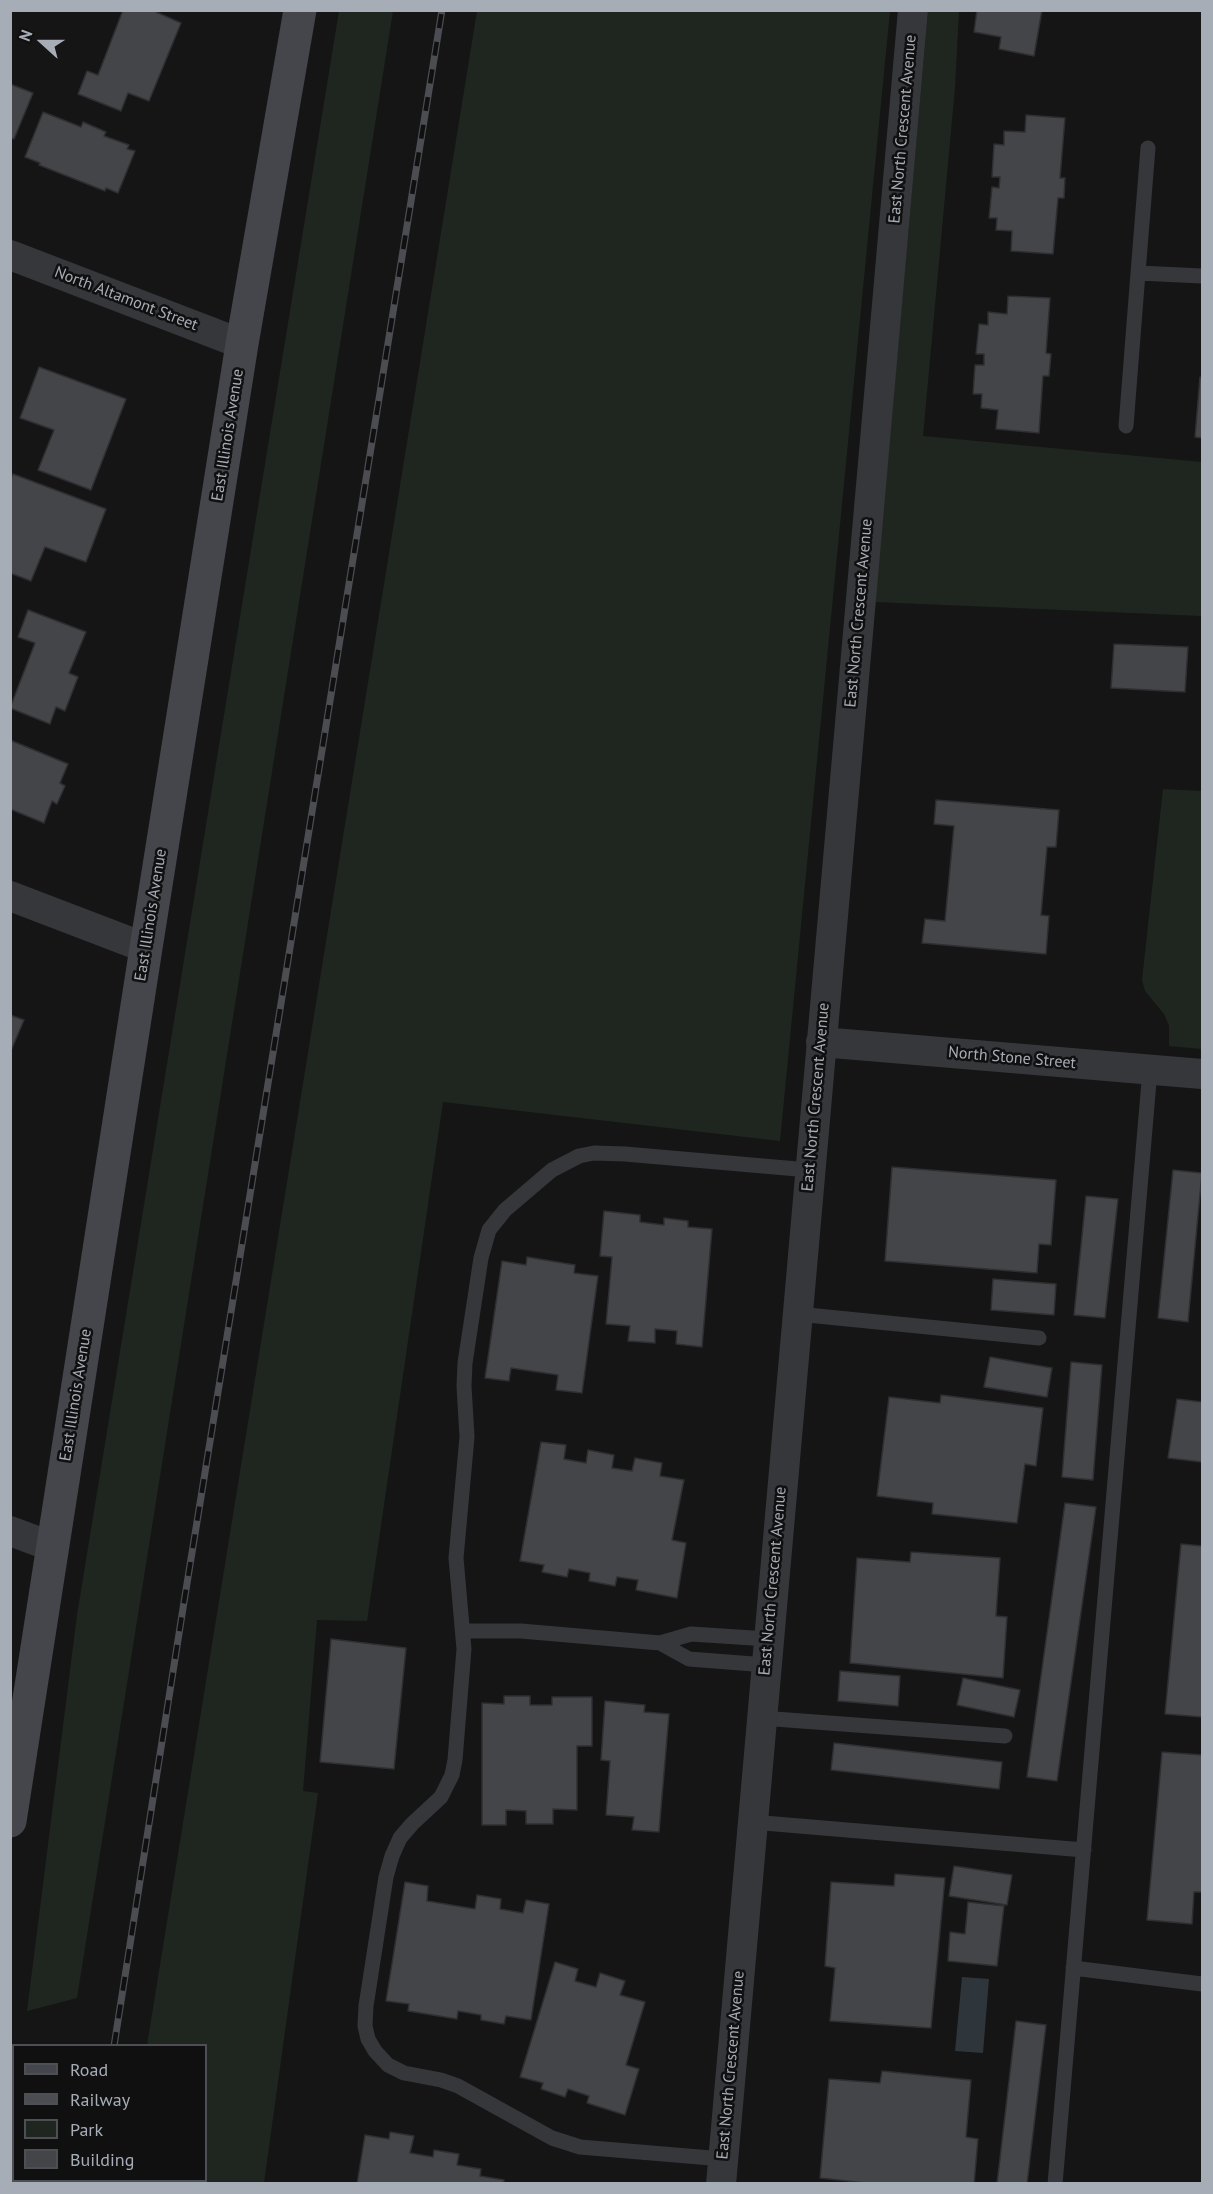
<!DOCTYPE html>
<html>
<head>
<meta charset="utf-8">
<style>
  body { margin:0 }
  #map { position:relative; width:1213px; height:2194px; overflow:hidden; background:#151516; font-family:"PT Sans",sans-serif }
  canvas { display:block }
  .frame { position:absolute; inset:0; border:12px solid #a7adb6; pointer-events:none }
  .legend { position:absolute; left:12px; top:2044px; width:195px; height:138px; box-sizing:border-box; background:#101011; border:2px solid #4c4f53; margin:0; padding:8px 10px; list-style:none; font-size:18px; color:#a7adb6 }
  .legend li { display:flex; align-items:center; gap:12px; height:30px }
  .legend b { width:30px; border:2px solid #4c4f53 }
  .north { position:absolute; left:12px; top:12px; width:60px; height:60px; -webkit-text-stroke:4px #101011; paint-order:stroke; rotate:291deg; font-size:16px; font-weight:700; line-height:24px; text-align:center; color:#a7adb6 }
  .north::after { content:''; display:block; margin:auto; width:21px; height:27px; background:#a7adb6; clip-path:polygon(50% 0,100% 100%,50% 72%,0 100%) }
</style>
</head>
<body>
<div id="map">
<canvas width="1213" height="2194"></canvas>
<div class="frame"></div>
<ul class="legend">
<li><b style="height:8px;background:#44464b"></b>Road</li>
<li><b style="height:8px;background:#4b4d52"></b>Railway</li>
<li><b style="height:16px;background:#1f261f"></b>Park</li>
<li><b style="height:16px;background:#444549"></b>Building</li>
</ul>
<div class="north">N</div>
</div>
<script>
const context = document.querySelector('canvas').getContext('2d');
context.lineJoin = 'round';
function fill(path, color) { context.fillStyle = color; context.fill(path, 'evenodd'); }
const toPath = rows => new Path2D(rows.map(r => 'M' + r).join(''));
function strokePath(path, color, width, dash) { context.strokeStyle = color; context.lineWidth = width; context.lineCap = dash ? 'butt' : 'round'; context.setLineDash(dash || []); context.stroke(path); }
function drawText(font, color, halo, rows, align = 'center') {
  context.font = font + ' "PT Sans",sans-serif'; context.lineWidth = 5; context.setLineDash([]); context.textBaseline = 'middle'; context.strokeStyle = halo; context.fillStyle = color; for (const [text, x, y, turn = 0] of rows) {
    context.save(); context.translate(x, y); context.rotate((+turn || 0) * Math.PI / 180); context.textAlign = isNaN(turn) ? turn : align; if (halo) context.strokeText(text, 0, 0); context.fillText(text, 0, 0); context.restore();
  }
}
const green = toPath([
  [339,11,393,11,77,1998,27,2011,77,1615],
  [477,11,890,11,780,1141,443,1102,367,1621,317,1620,303,1791,318,1793,264,2183,125,2183,125,2180,206,2180,206,2046,147,2045],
  [928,11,959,11,955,87,923,436,1202,462,1202,616,875,602],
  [1163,789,1202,791,1202,1049,1169,1046,1169,1026,1164,1014,1145,991,1142,980]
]);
const water = toPath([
  [962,1977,989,1979,983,2053,955,2051]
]);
const building = toPath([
  [123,10,156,10,156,12,181,23,149,101,128,93,121,111,78,94,87,71,98,75,123,10],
  [977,10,1042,10,1034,56,999,49,1001,37,974,32,977,10],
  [10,84,33,93,14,139,10,138,10,84],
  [43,112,81,127,83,122,106,132,104,136,129,145,127,149,135,151,118,193,106,188,105,191,39,165,40,163,25,157,43,112],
  [1026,115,1065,118,1060,178,1065,178,1064,198,1058,198,1053,254,1011,251,1012,231,996,230,997,218,989,218,992,187,999,188,1000,177,992,177,994,144,1004,145,1004,131,1025,132,1026,115],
  [1008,296,1050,298,1046,353,1051,354,1049,376,1043,376,1039,433,996,429,998,410,981,408,982,394,973,394,975,365,984,365,984,354,976,354,979,324,988,325,988,312,1007,314,1008,296],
  [39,367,126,399,91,490,38,470,54,430,20,418,39,367],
  [1200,377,1202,378,1202,438,1195,437,1200,377],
  [13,474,106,509,86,562,45,547,31,581,10,573,10,480,13,474],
  [28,610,86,632,69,673,78,677,65,711,56,707,50,724,10,708,35,643,18,637,28,610],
  [1114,644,1188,647,1185,692,1111,688,1114,644],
  [10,740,68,764,60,783,65,786,57,804,52,801,44,823,10,809,10,740],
  [936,800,1059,810,1056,847,1047,847,1041,915,1049,916,1046,954,922,943,925,919,945,921,954,826,934,824,936,800],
  [10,1015,24,1020,10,1053,10,1015],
  [892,1167,1056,1180,1051,1245,1039,1244,1037,1273,885,1261,892,1167],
  [1173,1170,1202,1173,1188,1322,1158,1318,1173,1170],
  [1086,1196,1118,1199,1105,1318,1074,1315,1086,1196],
  [604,1211,640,1215,640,1222,664,1225,664,1218,688,1221,688,1227,712,1229,702,1347,676,1344,677,1331,655,1329,655,1343,628,1341,630,1326,606,1324,612,1257,600,1256,604,1211],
  [527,1257,575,1265,574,1273,598,1276,582,1393,556,1390,558,1375,511,1368,509,1381,485,1378,502,1261,526,1265,527,1257],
  [993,1279,1056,1284,1054,1315,991,1310,993,1279],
  [990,1357,1052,1368,1047,1397,984,1387,990,1357],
  [1071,1362,1102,1365,1093,1480,1062,1477,1071,1362],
  [941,1395,1043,1408,1036,1466,1025,1464,1017,1523,932,1514,933,1503,877,1496,889,1397,940,1403,941,1395],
  [1177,1399,1202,1402,1202,1462,1168,1458,1177,1399],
  [541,1442,566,1445,564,1459,586,1463,588,1450,614,1455,612,1468,632,1471,635,1458,662,1463,660,1476,684,1480,672,1540,686,1543,677,1598,636,1590,638,1580,617,1577,615,1586,589,1581,590,1573,569,1569,567,1577,542,1572,544,1565,520,1561,541,1442],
  [1065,1503,1096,1507,1057,1781,1027,1777,1065,1503],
  [1181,1544,1202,1546,1202,1717,1165,1714,1181,1544],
  [911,1552,1000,1558,996,1616,1007,1617,1003,1678,850,1663,857,1558,910,1562,911,1552],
  [331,1639,406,1648,394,1769,320,1762,331,1639],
  [840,1671,900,1676,898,1706,838,1701,840,1671],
  [963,1678,1020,1690,1014,1717,957,1705,963,1678],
  [504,1696,530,1696,530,1705,552,1705,552,1697,592,1697,592,1746,577,1746,577,1810,553,1809,553,1824,526,1824,526,1811,506,1810,506,1825,482,1825,482,1703,504,1704,504,1696],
  [605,1701,645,1705,644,1712,669,1714,659,1832,632,1830,634,1817,606,1815,610,1761,601,1760,605,1701],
  [834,1743,1002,1762,999,1789,831,1770,834,1743],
  [1162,1752,1202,1755,1202,1892,1194,1892,1192,1924,1147,1920,1162,1752],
  [954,1866,1012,1875,1007,1905,949,1896,954,1866],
  [895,1874,945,1878,931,2028,830,2021,835,1968,825,1966,831,1882,894,1886,895,1874],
  [405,1882,428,1886,427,1901,475,1909,477,1895,501,1899,500,1909,523,1913,526,1900,549,1904,531,2020,506,2016,504,2024,481,2020,481,2015,458,2011,457,2019,408,2011,409,2004,386,2001,405,1882],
  [968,1902,1004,1906,997,1966,948,1961,950,1932,965,1934,968,1902],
  [555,1962,578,1969,575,1981,596,1987,600,1973,625,1981,620,1995,645,2002,626,2065,639,2069,625,2115,587,2103,589,2096,568,2089,565,2097,541,2089,543,2083,520,2077,555,1962],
  [1016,2021,1046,2025,1027,2184,997,2184,1016,2021],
  [882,2071,971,2080,966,2137,978,2139,974,2184,875,2184,820,2178,829,2079,880,2083,882,2071],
  [390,2132,414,2136,410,2153,433,2157,434,2150,459,2154,457,2165,481,2169,480,2176,504,2180,503,2184,357,2184,365,2135,389,2139,390,2132]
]);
const lane = toPath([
  [1138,273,1148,148],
  [1126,426,1138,273,1202,276],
  [797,1314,1039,1338],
  [463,1631,521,1631,660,1643,691,1634,768,1639],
  [660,1643,689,1659,766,1665],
  [761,1718,1005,1736],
  [752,1822,1084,1850],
  [1073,1968,1202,1984],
  [723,2159,580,2147,552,2138,458,2086,441,2080,404,2073,388,2065,375,2051,368,2039,365,2026,366,2006,386,1877,392,1856,400,1838,412,1824,441,1797,452,1775,455,1760,464,1649,456,1558,467,1437,464,1386,465,1363,481,1258,489,1230,505,1210,552,1170,579,1156,594,1153,625,1154,809,1170],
  [1055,2184,1150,1070]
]);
const street = toPath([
  [10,255,242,344],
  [10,896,146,948],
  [821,1042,1202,1074],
  [10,1531,53,1547],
  [721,2184,913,10]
]);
const secondary = toPath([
  [10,1821,146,948,242,344,300,10]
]);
const rail = toPath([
  [114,2046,184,1602,442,10],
  [93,2184,93,2180]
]);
const streetNames = [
  ["East North Crescent Avenue",903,129,-85],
  ["North Altamont Street",126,299,21],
  ["East Illinois Avenue",228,435,-81],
  ["East North Crescent Avenue",859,613,-85],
  ["East Illinois Avenue",151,915,-81],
  ["North Stone Street",1012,1058,5],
  ["East North Crescent Avenue",816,1097,-85],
  ["East Illinois Avenue",76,1395,-81],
  ["East North Crescent Avenue",773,1581,-85],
  ["East North Crescent Avenue",731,2065,-85]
];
fill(green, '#1f261f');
fill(water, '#2e363b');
fill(building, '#444549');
strokePath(building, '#2f2f32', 1.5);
strokePath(lane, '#36373b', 15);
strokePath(street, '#36373b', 30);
strokePath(secondary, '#44464b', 33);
strokePath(rail, '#4b4d52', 7);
strokePath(rail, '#101011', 4.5, [14]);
drawText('16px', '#a7adb6', '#101011', streetNames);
</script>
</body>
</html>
